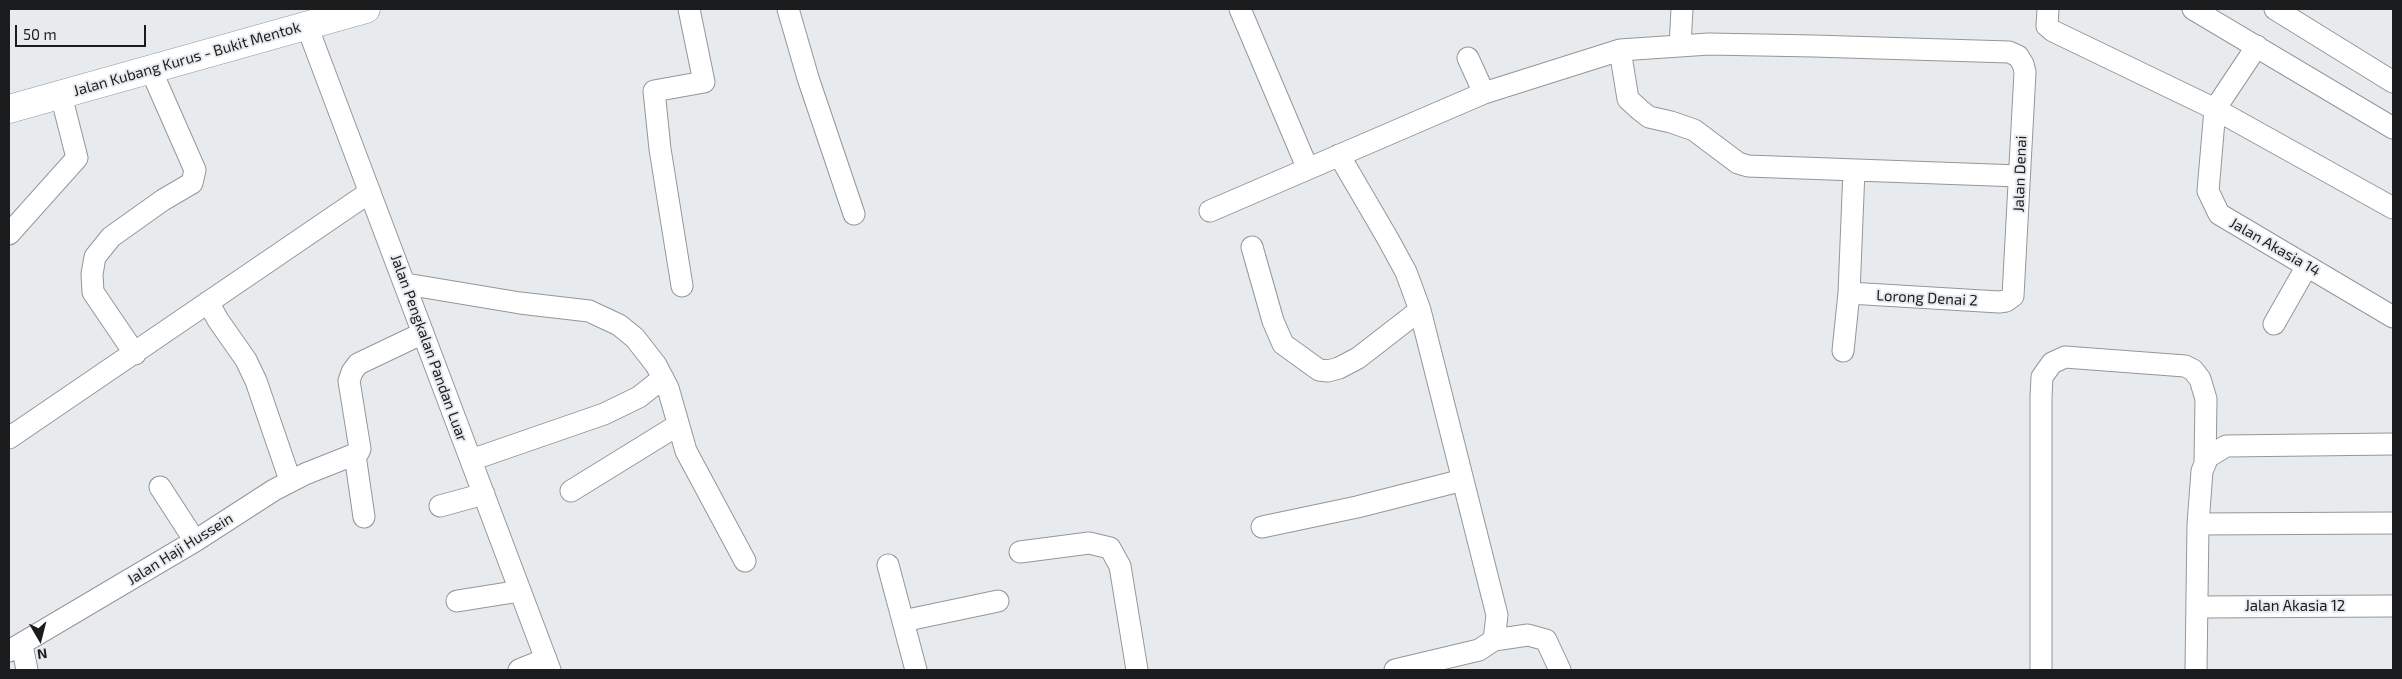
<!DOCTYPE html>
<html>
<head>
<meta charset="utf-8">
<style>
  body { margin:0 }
  #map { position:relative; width:2402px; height:679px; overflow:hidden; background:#e8ebed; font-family:"Exo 2",sans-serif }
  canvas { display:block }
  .frame { position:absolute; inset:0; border:10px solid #1b1c1d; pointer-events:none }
  .north { position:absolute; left:15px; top:614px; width:50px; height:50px; -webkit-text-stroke:4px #e8ebed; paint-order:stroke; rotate:172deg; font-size:14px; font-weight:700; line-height:20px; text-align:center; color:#1b1c1d }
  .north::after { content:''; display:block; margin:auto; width:18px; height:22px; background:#1b1c1d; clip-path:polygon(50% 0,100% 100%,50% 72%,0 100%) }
  .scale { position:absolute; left:15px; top:25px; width:131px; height:22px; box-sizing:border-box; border:2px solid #1b1c1d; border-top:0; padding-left:6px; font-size:15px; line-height:18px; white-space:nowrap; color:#1b1c1d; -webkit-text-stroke:4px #e8ebed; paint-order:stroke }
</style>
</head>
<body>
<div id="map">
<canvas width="2402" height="679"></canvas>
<div class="frame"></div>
<div class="north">N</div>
<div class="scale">50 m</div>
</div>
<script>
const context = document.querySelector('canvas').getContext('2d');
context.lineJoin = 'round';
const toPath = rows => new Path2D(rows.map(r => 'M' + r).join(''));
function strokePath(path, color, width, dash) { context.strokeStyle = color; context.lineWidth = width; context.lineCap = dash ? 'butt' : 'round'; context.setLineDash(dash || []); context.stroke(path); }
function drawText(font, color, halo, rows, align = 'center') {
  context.font = font + ' "Exo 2",sans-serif'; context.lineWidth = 4; context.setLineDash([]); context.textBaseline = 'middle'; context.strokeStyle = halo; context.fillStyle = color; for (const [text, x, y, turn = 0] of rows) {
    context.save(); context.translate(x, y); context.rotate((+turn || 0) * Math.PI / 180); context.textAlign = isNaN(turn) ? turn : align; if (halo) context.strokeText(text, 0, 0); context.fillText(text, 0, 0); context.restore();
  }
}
const minor = toPath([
  [788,9,808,78,854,214],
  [1240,9,1307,167],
  [2048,9,2047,26,2053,31,2215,109,2393,208],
  [2193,9,2393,128],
  [2275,9,2393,82],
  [307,26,550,670],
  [1680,46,1682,9],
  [2257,46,2215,109,2208,191,2219,214,2393,317],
  [1620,50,1628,99,1640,110,1649,117,1671,122,1694,130,1738,163,1748,166,2019,176],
  [1468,58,1484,93],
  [1339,155,1388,239,1406,272,1420,310,1497,615,1494,640,1479,650,1395,670],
  [1210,211,1484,93,1620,50,1709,44,1814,46,2009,52,2018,56,2023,64,2025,72,2013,296,2006,301,1999,302,1849,293],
  [9,234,77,158,61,95],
  [1252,247,1273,321,1283,344,1319,370,1328,371,1339,368,1358,358,1420,310],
  [406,284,520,303,589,311,619,325,635,338,656,365,668,388,686,451,745,561],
  [682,286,660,149,654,91,704,82,689,9],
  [208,302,218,320,246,360,256,381,290,480],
  [2274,324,2307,266],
  [1843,351,1849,293,1854,170],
  [135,354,93,292,92,274,95,257,111,237,163,200,192,183,195,170,151,70],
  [9,438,370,192],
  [355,455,364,517],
  [471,460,604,414,639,397,663,378],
  [160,487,195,541],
  [571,491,678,425],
  [440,506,484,494],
  [2198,524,2393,523],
  [1262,527,1357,507,1463,480],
  [1020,552,1089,543,1110,548,1120,566,1137,670],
  [888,565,916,670],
  [457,601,520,591],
  [2198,607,2393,606],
  [903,621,998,601],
  [1494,640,1528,635,1546,640,1560,670],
  [22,645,27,670],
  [9,651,195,541,274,490,305,474,358,453,360,449,349,381,352,372,358,364,423,333],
  [519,670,546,659],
  [2041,670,2041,397,2042,377,2052,363,2065,357,2185,366,2193,370,2200,379,2206,399,2205,463],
  [2196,670,2198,524,2202,471,2208,457,2226,446,2393,444]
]);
const major = toPath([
  [9,109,366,9]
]);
const streetNames = [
  ["Jalan Kubang Kurus - Bukit Mentok",187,59,-16],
  ["Jalan Denai",2020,174,-88],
  ["Jalan Akasia 14",2275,247,30],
  ["Lorong Denai 2",1927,298,3],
  ["Jalan Pengkalan Pandan Luar",429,348,70],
  ["Jalan Haji Hussein",180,549,-32],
  ["Jalan Akasia 12",2295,606]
];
strokePath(minor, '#949699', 23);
strokePath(major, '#949699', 29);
strokePath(minor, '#fff', 21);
strokePath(major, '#fff', 28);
drawText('15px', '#1b1c1d', '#e8ebed', streetNames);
</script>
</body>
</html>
